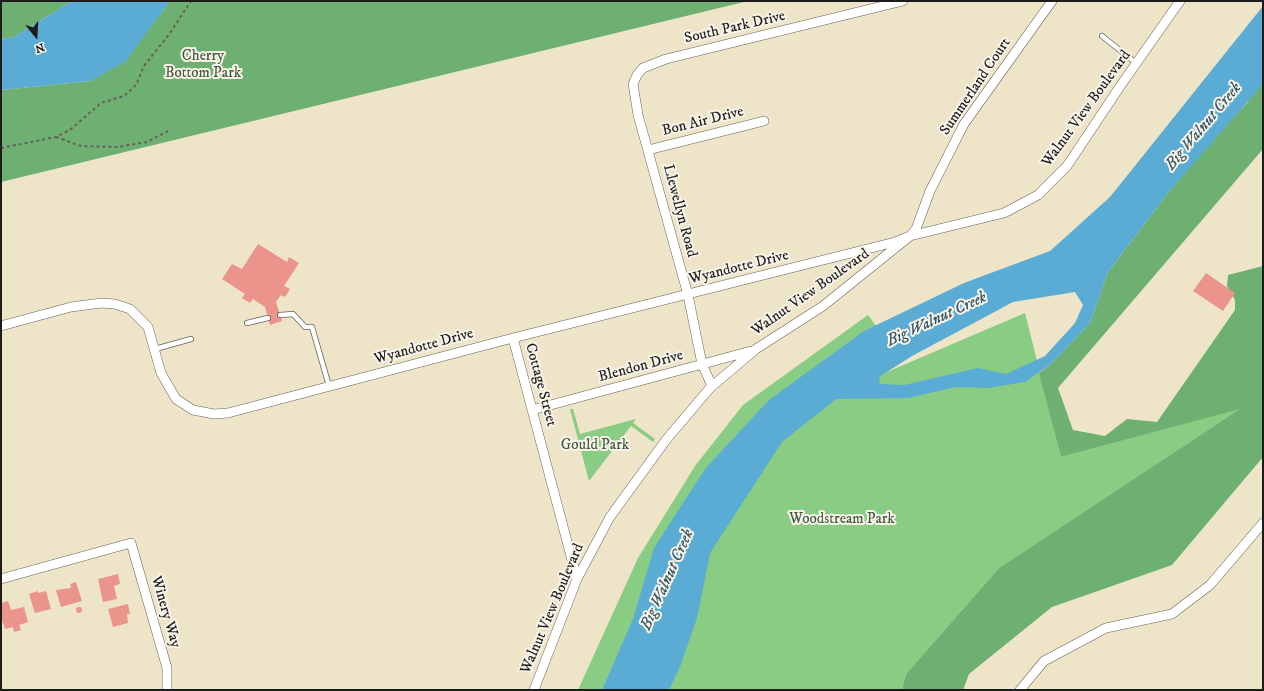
<!DOCTYPE html>
<html>
<head>
<meta charset="utf-8">
<style>
  body { margin:0 }
  #map { position:relative; width:1264px; height:691px; overflow:hidden; background:#eee4c8; font-family:"IM FELL DW Pica",serif }
  canvas { display:block }
  .frame { position:absolute; inset:0; border:2px solid #1c1c1c; pointer-events:none }
  .north { position:absolute; left:16px; top:16px; width:40px; height:40px; -webkit-text-stroke:3px #f7f3e8; paint-order:stroke; rotate:162deg; font-size:11px; font-weight:700; line-height:16px; text-align:center; color:#1c1c1c }
  .north::after { content:''; display:block; margin:auto; width:14px; height:18px; background:#1c1c1c; clip-path:polygon(50% 0,100% 100%,50% 72%,0 100%) }
</style>
</head>
<body>
<div id="map">
<canvas width="1264" height="691"></canvas>
<div class="frame"></div>
<div class="north">N</div>
</div>
<script>
const context = document.querySelector('canvas').getContext('2d');
context.lineJoin = 'round';
function fill(path, color) { context.fillStyle = color; context.fill(path, 'evenodd'); }
const toPath = rows => new Path2D(rows.map(r => 'M' + r).join(''));
function strokePath(path, color, width, dash) { context.strokeStyle = color; context.lineWidth = width; context.lineCap = dash ? 'butt' : 'round'; context.setLineDash(dash || []); context.stroke(path); }
function drawText(font, color, halo, rows, align = 'center') {
  context.font = font + ' "IM FELL DW Pica",serif'; context.lineWidth = 4; context.setLineDash([]); context.textBaseline = 'middle'; context.strokeStyle = halo; context.fillStyle = color; for (const [text, x, y, turn = 0] of rows) {
    context.save(); context.translate(x, y); context.rotate((+turn || 0) * Math.PI / 180); context.textAlign = isNaN(turn) ? turn : align; if (halo) context.strokeText(text, 0, 0); context.fillText(text, 0, 0); context.restore();
  }
}
const green = toPath([
  [1025,313,1061,457,1242,408,999,568,906,674,902,690,578,690,638,558,695,466,743,405,868,315,897,354,880,375],
  [570,409,573,409,580,434,636,419,633,423,655,439,653,442,631,426,589,481]
]);
const forest = toPath([
  [1,1,72,1,14,37,1,39],
  [170,1,748,1,1,182,1,90,91,81,126,60],
  [1263,79,1263,149,1058,388,1073,430,1105,436,1127,419,1157,422,1235,310,1235,300,1227,286,1228,275,1263,266,1263,457,1172,565,1052,607,969,674,963,690,902,690,906,674,999,568,1240,409,1061,457,1039,373,1050,365,1090,323,1108,272,1168,193,1213,139,1247,103]
]);
const water = toPath([
  [72,1,170,1,126,61,91,81,1,90,1,39,14,37],
  [1263,6,1263,82,1257,91,1168,193,1108,272,1090,323,1050,365,1025,382,988,388,956,387,908,398,836,399,782,442,710,553,697,618,680,667,669,690,602,690,633,619,654,548,705,469,769,400,864,331,964,283,1050,251,1110,197],
  [1075,292,1083,305,1075,323,1045,356,1006,374,978,368,904,385,880,384,879,377,912,356,1013,302]
]);
const building = toPath([
  [258,244,287,262,289,257,299,263,284,286,290,289,285,297,281,295,276,302,282,321,270,325,265,307,253,299,250,303,242,298,245,294,222,279,232,264,242,269],
  [1206,273,1235,293,1223,311,1193,291],
  [118,574,120,584,114,586,117,599,103,602,98,579],
  [76,582,82,601,61,607,56,590,71,588,70,584],
  [38,591,38,593,46,591,51,609,35,613,29,594],
  [8,601,11,610,24,607,28,622,19,625,21,630,14,632,13,627,5,629,1,617,1,603],
  [128,604,130,614,127,614,128,623,113,627,108,609],
  '76 610a3 3 0 1 1 6 0a3 3 0 1 1-6 0Z'
]);
const path = toPath([
  [56,137,81,146,117,147,147,142,170,130],
  [1,148,56,137,70,130,101,103,124,96,136,85,144,66,170,33,191,1]
]);
const lane = toPath([
  [1102,36,1136,63],
  [280,315,293,314,305,327,312,327,329,386],
  [247,323,268,318],
  [155,349,191,339]
]);
const street = toPath([
  [648,150,764,121],
  [1,326,71,307,101,303,115,304,130,309,148,327,161,373,176,399,193,410,214,414,228,413,513,338,895,242,910,236,916,229,930,191,964,124,1052,1],
  [513,338,577,579],
  [712,386,702,364,688,295,638,115,633,84,637,75,643,68,666,59,903,1],
  [532,410,751,351],
  [1,579,131,543,167,668,167,690],
  [534,690,577,579,610,517,666,440,710,388,756,349,823,306,910,236,1004,213,1038,195,1067,166,1121,85,1180,1],
  [1020,690,1044,661,1106,628,1172,614,1210,585,1263,523]
]);
const streetNames = [
  ["South Park Drive",735,28,-13],
  ["Summerland Court",976,87,-56],
  ["Walnut View Boulevard",1087,109,-54],
  ["Bon Air Drive",703,122,-14],
  ["Llewellyn Road",679,211,75],
  ["Wyandotte Drive",739,268,-14],
  ["Walnut View Boulevard",811,293,-35],
  ["Wyandotte Drive",424,347,-15],
  ["Blendon Drive",641,367,-15],
  ["Cottage Street",540,385,75],
  ["Walnut View Boulevard",553,609,-67],
  ["Winery Way",165,612,74]
];
const parkNames = [
  ["Cherry",203,57],
  ["Bottom Park",203,74],
  ["Gould Park",595,446],
  ["Woodstream Park",842,520]
];
const waterNames = [
  ["Big Walnut Creek",1204,127,-50],
  ["Big Walnut Creek",937,320,-25],
  ["Big Walnut Creek",668,580,-66]
];
fill(green, '#89cc84');
fill(forest, '#6eb072');
fill(water, '#5aacd5');
fill(building, '#eb948b');
strokePath(lane, '#666258', 6);
strokePath(street, '#666258', 10);
strokePath(path, '#666258', 2, [3, 3]);
strokePath(lane, '#fff', 4.5);
strokePath(street, '#fff', 9);
drawText('15px', '#1c1c1c', '#f7f3e8', streetNames);
drawText('15px', '#425a40', '#f7f3e8', parkNames);
drawText('italic 16px', '#355666', '#f7f3e8', waterNames);
</script>
</body>
</html>
